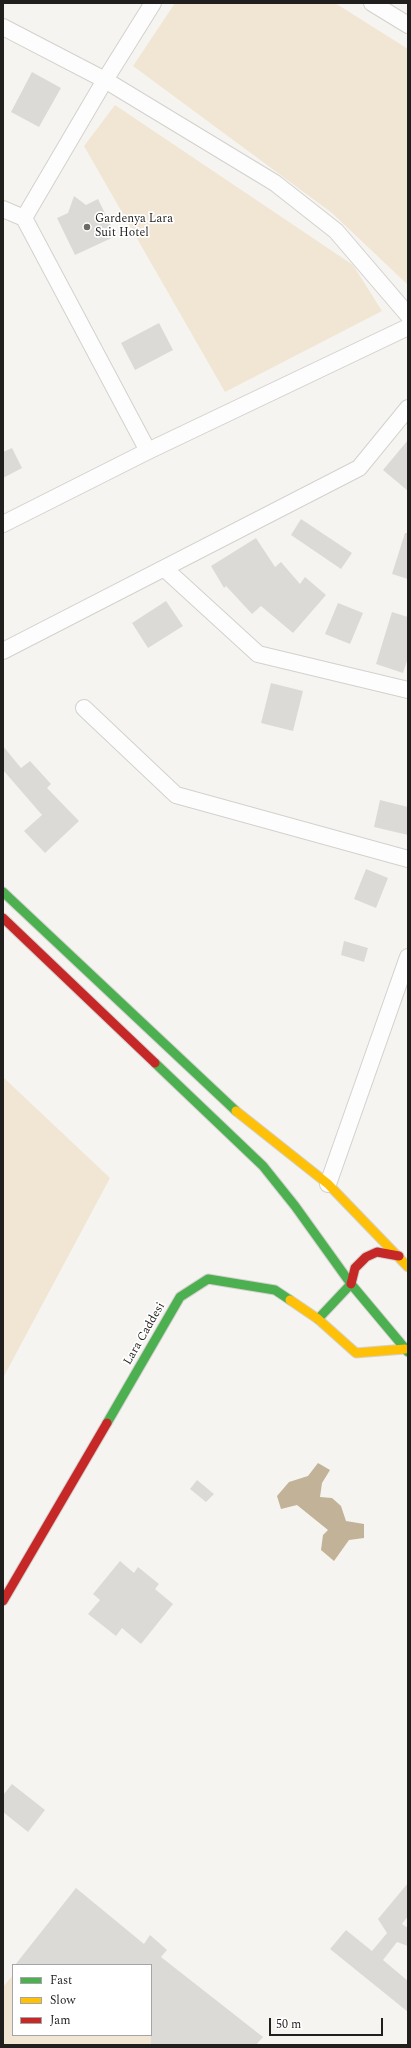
<!DOCTYPE html>
<html>
<head>
<meta charset="utf-8">
<style>
  body { margin:0 }
  #map { position:relative; width:411px; height:2048px; overflow:hidden; background:#f6f4f0; font-family:Spectral,serif }
  canvas { display:block }
  .frame { position:absolute; inset:0; border:4px solid #211f1d; pointer-events:none }
  .legend { position:absolute; left:12px; top:1964px; width:140px; height:72px; box-sizing:border-box; background:#fff; border:1px solid #a6a5a5; margin:0; padding:5px 7px; list-style:none; font-size:12px; color:#211f1d }
  .legend li { display:flex; align-items:center; gap:8px; height:20px }
  .legend b { width:20px; border:1px solid #a6a5a5 }
  .scale { position:absolute; left:269px; top:2018px; width:114px; height:18px; box-sizing:border-box; border:2px solid #211f1d; border-top:0; padding-left:5px; font-size:12px; line-height:14px; white-space:nowrap; color:#211f1d; -webkit-text-stroke:3px #fff; paint-order:stroke }
</style>
</head>
<body>
<div id="map">
<canvas width="411" height="2048"></canvas>
<div class="frame"></div>
<ul class="legend">
<li><b style="height:5px;background:#4caf50"></b>Fast</li>
<li><b style="height:5px;background:#ffc107"></b>Slow</li>
<li><b style="height:5px;background:#c62828"></b>Jam</li>
</ul>
<div class="scale">50 m</div>
</div>
<script>
const context = document.querySelector('canvas').getContext('2d');
context.lineJoin = 'round';
function fill(path, color) { context.fillStyle = color; context.fill(path, 'evenodd'); }
const toPath = rows => new Path2D(rows.map(r => 'M' + r).join(''));
function strokePath(path, color, width, dash) { context.strokeStyle = color; context.lineWidth = width; context.lineCap = dash ? 'butt' : 'round'; context.setLineDash(dash || []); context.stroke(path); }
function drawText(font, color, halo, rows, align = 'center') {
  context.font = font + ' Spectral,serif'; context.lineWidth = 3.5; context.setLineDash([]); context.textBaseline = 'middle'; context.strokeStyle = halo; context.fillStyle = color; for (const [text, x, y, turn = 0] of rows) {
    context.save(); context.translate(x, y); context.rotate((+turn || 0) * Math.PI / 180); context.textAlign = isNaN(turn) ? turn : align; if (halo) context.strokeText(text, 0, 0); context.fillText(text, 0, 0); context.restore();
  }
}
const green = toPath([
  [175,3,335,3,408,49,408,285,332,213,133,66],
  [115,105,353,265,382,311,225,392,84,146],
  [3,1077,110,1178,3,1378],
  [75,1895,222,2010,195,2045,3,2045,3,1987,13,1975,13,2035,151,2035,151,1965]
]);
const water = toPath([
  [318,1463,330,1470,322,1483,320,1497,332,1498,341,1506,346,1521,364,1524,364,1538,349,1540,334,1561,321,1550,323,1535,328,1530,297,1505,281,1509,277,1496,289,1482,308,1476]
]);
const building = toPath([
  [32,72,61,88,39,127,11,112],
  [74,196,86,205,98,199,116,236,75,255,57,218,68,213],
  [159,323,173,350,135,370,121,343],
  [408,440,408,491,383,470],
  [12,448,22,468,3,478,3,452],
  [301,519,352,553,341,569,291,535],
  [405,533,408,533,408,579,392,574],
  [256,538,275,567,281,562,300,584,305,577,326,595,293,633,261,606,252,614,226,586,224,588,211,566],
  [166,601,183,626,148,648,132,623],
  [338,603,363,613,350,644,325,634],
  [392,612,408,617,408,658,403,673,376,664],
  [271,683,303,691,293,731,261,723],
  [3,746,21,768,30,761,51,784,47,788,79,821,45,853,24,831,42,815,3,770],
  [380,800,408,807,408,835,374,827],
  [366,869,388,878,376,908,354,899],
  [344,941,368,948,364,962,341,955],
  [197,1480,214,1494,206,1502,190,1489],
  [120,1561,134,1573,138,1567,159,1584,155,1589,173,1604,141,1644,122,1628,116,1636,88,1614,100,1600,93,1594],
  [12,1784,45,1810,28,1832,3,1812,3,1795],
  [408,1883,408,1916,402,1924,408,1928,408,1946,397,1942,383,1960,408,1981,408,2012,330,1949,346,1930,372,1951,387,1933,378,1919],
  [76,1888,144,1944,150,1935,167,1950,161,1957,263,2037,256,2045,151,2045,151,1965,15,1965]
]);
const street = toPath([
  [372,3,408,25],
  [3,27,105,80,275,183,336,231,408,315],
  [3,209,24,218,148,451],
  [24,218,105,80,153,3],
  [3,524,148,451,408,327],
  [165,569,258,654,408,690],
  [3,651,359,468,408,408],
  [84,708,176,795,408,859],
  [328,1184,408,957]
]);
const fast = toPath([
  [3,892,236,1111],
  [155,1063,263,1166,295,1206,351,1284,408,1352],
  [318,1319,351,1284],
  [107,1423,180,1297,208,1279,275,1290,290,1300]
]);
const slow = toPath([
  [236,1111,328,1184,408,1267],
  [290,1300,318,1319,356,1353,405,1349]
]);
const jam = toPath([
  [3,918,155,1063],
  [351,1284,355,1268,366,1257,377,1252,399,1256],
  [3,1601,107,1423]
]);
const markers = [
  [87,227,4,"#6c6a67"]
];
const poiNames = [
  ["Gardenya Lara",95,220],
  ["Suit Hotel",95,234]
];
const streetNames = [
  ["Lara Caddesi",145,1334,-60]
];
fill(green, '#f1e6d3');
fill(water, '#c2b297');
fill(building, '#dcdad7');
strokePath(street, '#d3d1ce', 18);
strokePath(fast, '#d3d1ce', 11);
strokePath(slow, '#d3d1ce', 11);
strokePath(jam, '#d3d1ce', 11);
strokePath(street, '#fefdfd', 16);
strokePath(fast, '#4caf50', 9);
strokePath(slow, '#ffc107', 9);
strokePath(jam, '#c62828', 9);
for (const [x, y, r, color] of markers) { const dot = new Path2D(); dot.arc(x, y, r, 0, 2 * Math.PI); context.fillStyle = color; context.fill(dot); strokePath(dot, '#fff', 1.5); }
drawText('12px', '#211f1d', '#fff', poiNames, 'left');
drawText('12px', '#211f1d', '#fff', streetNames);
</script>
</body>
</html>
